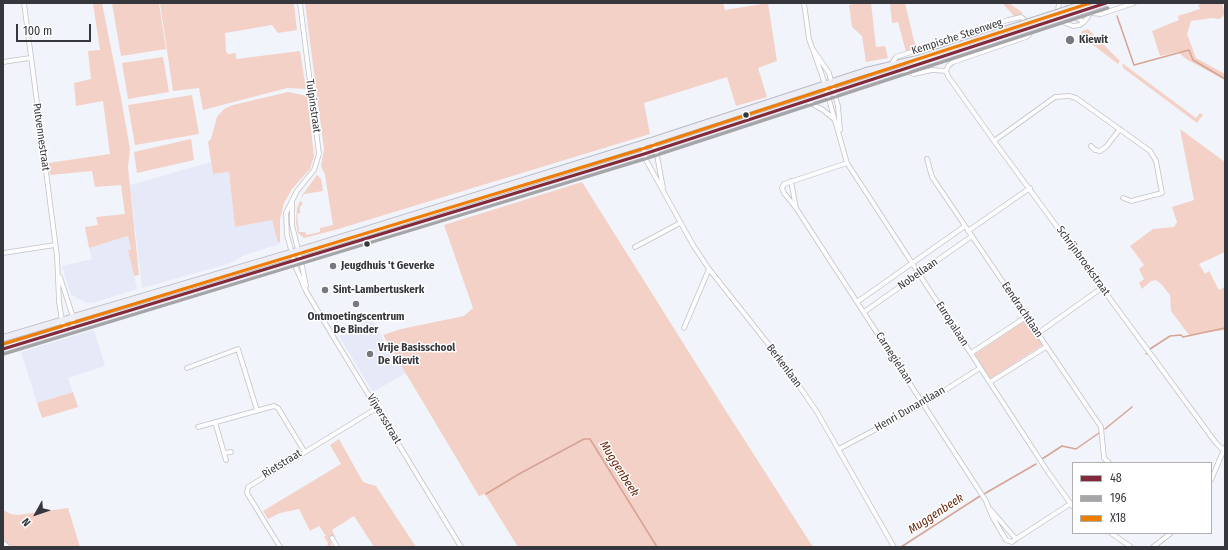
<!DOCTYPE html>
<html>
<head>
<meta charset="utf-8">
<style>
  body { margin:0 }
  #map { position:relative; width:1228px; height:550px; overflow:hidden; background:#f2f4fb; font-family:"Fira Sans Condensed",sans-serif }
  canvas { display:block }
  .frame { position:absolute; inset:0; border:4px solid #36373c; pointer-events:none }
  .legend { position:absolute; left:1072px; top:462px; width:140px; height:72px; box-sizing:border-box; background:#fff; border:1px solid #afafb1; margin:0; padding:5px 7px; list-style:none; font-size:12px; color:#36373c }
  .legend li { display:flex; align-items:center; gap:8px; height:20px }
  .legend b { width:20px; border:1px solid #afafb1 }
  .north { position:absolute; left:16px; top:494px; width:40px; height:40px; -webkit-text-stroke:3px #fff; paint-order:stroke; rotate:230deg; font-size:11px; font-weight:700; line-height:16px; text-align:center; color:#36373c }
  .north::after { content:''; display:block; margin:auto; width:14px; height:18px; background:#36373c; clip-path:polygon(50% 0,100% 100%,50% 72%,0 100%) }
  .scale { position:absolute; left:16px; top:24px; width:75px; height:18px; box-sizing:border-box; border:2px solid #36373c; border-top:0; padding-left:5px; font-size:12px; line-height:14px; white-space:nowrap; color:#36373c; -webkit-text-stroke:3px #fff; paint-order:stroke }
</style>
</head>
<body>
<div id="map">
<canvas width="1228" height="550"></canvas>
<div class="frame"></div>
<ul class="legend">
<li><b style="height:5px;background:#822a3a"></b>48</li>
<li><b style="height:5px;background:#a5a5a7"></b>196</li>
<li><b style="height:5px;background:#ef7d00"></b>X18</li>
</ul>
<div class="north">N</div>
<div class="scale">100 m</div>
</div>
<script>
const context = document.querySelector('canvas').getContext('2d');
context.lineJoin = 'round';
function fill(path, color) { context.fillStyle = color; context.fill(path, 'evenodd'); }
const toPath = rows => new Path2D(rows.map(r => 'M' + r).join(''));
function strokePath(path, color, width, dash) { context.strokeStyle = color; context.lineWidth = width; context.lineCap = dash ? 'butt' : 'round'; context.setLineDash(dash || []); context.stroke(path); }
function drawText(font, color, halo, rows, align = 'center') {
  context.font = font + ' "Fira Sans Condensed",sans-serif'; context.lineWidth = 3; context.setLineDash([]); context.textBaseline = 'middle'; context.strokeStyle = halo; context.fillStyle = color; for (const [text, x, y, turn = 0] of rows) {
    context.save(); context.translate(x, y); context.rotate((+turn || 0) * Math.PI / 180); context.textAlign = isNaN(turn) ? turn : align; if (halo) context.strokeText(text, 0, 0); context.fillText(text, 0, 0); context.restore();
  }
}
const built = toPath([
  [211,162,213,174,229,172,235,227,272,220,280,244,245,255,228,264,142,288,130,185],
  [129,236,131,250,128,250,137,289,93,303,87,303,71,295,62,266,92,259,89,248],
  [371,316,391,355,395,353,406,373,373,392,339,336,365,322,364,319],
  [94,330,105,366,68,378,73,392,37,403,21,352]
]);
const green = toPath([
  [93,3,102,3,121,98,130,149,128,167,139,275,134,276,128,250,131,249,128,236,89,248,85,227,98,225,96,217,125,214,121,185,95,187,92,171,50,175,48,163,110,154,103,101,76,106,74,83,91,79,88,51,100,50],
  [112,3,159,3,166,49,121,56],
  [160,3,294,3,297,30,278,33,272,25,225,33,226,51,228,54,236,53,236,59,300,51,306,89,287,88,203,110,199,88,173,91],
  [305,3,723,3,725,10,768,3,777,61,758,68,767,97,736,106,727,77,644,103,650,134,335,230,304,238,298,233,297,228,296,221,297,208,303,194,317,175,321,179,323,191,304,194,300,201,303,203,300,207,300,213,297,214,299,232,305,232,306,235,320,232,320,228,333,225,325,175,321,166,324,149],
  [857,3,871,3,876,47,885,46,888,58,866,62,862,36,852,27,849,5],
  [890,3,905,3,916,49,906,52,898,22,892,23],
  [1002,3,1009,3,1023,13,1015,17],
  [1205,3,1222,3,1225,14,1220,19,1212,18,1191,21,1187,34,1196,58,1225,74,1225,80,1186,59,1178,52,1160,56,1152,31,1179,20,1178,16,1200,9,1198,5],
  [1088,29,1120,61,1118,64,1080,35,1082,31],
  [163,57,169,92,128,99,122,63],
  [1122,63,1196,118,1200,113,1203,115,1197,123,1123,68],
  [288,92,307,96,314,156,310,169,292,189,284,203,280,219,280,242,278,242,272,220,235,227,229,172,213,174,208,142,211,139,217,117,224,109,233,105],
  [192,95,199,134,135,145,128,105],
  [1180,129,1225,162,1225,252,1199,264,1205,274,1209,271,1219,290,1225,287,1225,330,1189,335,1171,311,1170,295,1162,285,1156,280,1151,281,1142,289,1139,283,1144,279,1139,269,1144,265,1130,246,1153,229,1174,227,1177,222,1172,207,1194,200],
  [191,139,194,160,137,173,134,152],
  [582,182,724,408,813,547,518,547,485,494,479,496,383,335,401,329,464,316,473,308,444,225],
  [1026,320,1043,345,990,379,975,354],
  [27,334,27,335,3,346,3,340],
  [73,392,78,407,42,418,37,403],
  [339,439,363,482,376,486,416,547,374,547,354,516,332,530,336,538,333,535,329,537,331,541,331,547,327,547,328,543,324,537,326,536,319,526,310,531,299,509,280,513,268,519,263,511,341,464,330,445],
  [68,508,80,547,12,547,3,540,3,510,11,514,18,515]
]);
const stream = toPath([
  [1117,16,1134,65,1189,50,1193,60,1225,79],
  [1150,349,1170,336,1181,335,1183,337,1225,328],
  [1146,354,1147,353],
  [1105,429,1132,407],
  [1042,459,1062,446,1076,449,1099,433],
  [486,494,519,474,584,439,590,439,657,547],
  [984,494,1036,464],
  [901,547,980,496]
]);
const minor = toPath([
  [24,3,57,256,59,302,62,321,66,330],
  [300,3,319,154,314,170,297,191,286,213,287,235,296,268,306,291,334,338,461,547],
  [804,3,809,39,822,75,847,163,1048,472,1073,507],
  [1059,3,1058,10,1060,18,1065,23,1073,26,1080,25,1085,21,1089,15,1090,8],
  [1069,3,1074,17,1084,22],
  [1090,13,1101,14,1134,3],
  [814,51,829,73,838,106,840,130],
  [3,62,30,58],
  [891,65,896,57,1008,20,1021,17,1025,20,1029,35,1026,37,953,62,948,66,946,71],
  [902,70,914,74,932,70,946,71],
  [946,71,948,76,994,141,1216,443,1223,450],
  [807,101,823,110,834,119],
  [651,141,656,150,663,188],
  [994,141,1055,97,1069,96,1076,98,1150,151,1156,161,1162,193,1131,201,1123,198],
  [642,144,646,160,693,245,709,269,781,360,817,412,894,547],
  [1091,146,1095,150,1100,151,1106,147,1120,129],
  [927,159,932,177,1101,427,1104,458,1109,463],
  [847,163,784,184,782,188,784,193,796,208,986,501,992,516,1006,540,1012,542,1016,539,1070,504],
  [791,181,796,208],
  [292,203,292,225,302,266,306,286],
  [968,231,1030,188],
  [635,247,680,223],
  [3,253,55,245],
  [60,277,73,317,73,328],
  [857,302,965,226],
  [864,312,972,236],
  [684,328,709,269],
  [1037,334,1103,287],
  [971,353,1026,317],
  [187,368,238,349,257,410],
  [990,382,1046,347],
  [215,422,226,460],
  [198,427,274,406,278,408,304,451],
  [839,449,923,404,980,368],
  [224,453,231,452],
  [1211,480,1225,447],
  [990,509,1016,539],
  [1111,533,1131,547],
  [332,538,337,547],
  [3,543,8,547],
  [280,547,247,493,248,487,377,408],
  [1153,547,1171,533]
]);
const primary = toPath([
  [3,338,314,246,651,141,866,71,917,59,989,35],
  [3,349,366,240,644,154,991,41]
]);
const primaryBridge = toPath([
  [989,35,1087,3],
  [991,41,1106,3]
]);
const bus1 = toPath([
  [3,349,644,154,1106,3]
]);
const bus2 = toPath([
  [4,354,645,159,1108,8]
]);
const bus3 = toPath([
  [3,344,642,149,1090,3]
]);
const markers = [
  [1070,40,5,"#78797f"],
  [746,115,3.5,"#36373c"],
  [367,244,3.5,"#36373c"],
  [333,266,4,"#78797f"],
  [325,290,4,"#78797f"],
  [356,304,4,"#78797f"],
  [370,354,4,"#78797f"]
];
const streetNames = [
  ["Kempische Steenweg",957,37,-18],
  ["Tulpinstraat",313,106,82],
  ["Putvennestraat",41,137,82],
  ["Schrijnbroekstraat",1083,261,54],
  ["Nobellaan",918,274,-35],
  ["Eendrachtlaan",1022,310,56],
  ["Europalaan",952,324,57],
  ["Carnegielaan",894,358,57],
  ["Berkenlaan",784,366,53],
  ["Henri Dunantlaan",910,409,-30],
  ["Vijversstraat",384,419,59],
  ["Rietstraat",282,464,-32]
];
const poiNames = [
  ["Kiewit",1079,40],
  ["Jeugdhuis 't Geverke",341,266],
  ["Sint-Lambertuskerk",333,290],
  ["Ontmoetingscentrum",356,317,"center"],
  ["De Binder",356,330,"center"],
  ["Vrije Basisschool",378,348],
  ["De Kievit",378,361]
];
const waterNames = [
  ["Muggenbeek",619,469,58],
  ["Muggenbeek",936,514,-33]
];
fill(built, '#e6e9f8');
fill(green, '#f3d1c7');
strokePath(stream, '#d6a493', 1.5);
strokePath(minor, '#c0c2c8', 5.5);
strokePath(primary, '#b8bac7', 8);
strokePath(minor, '#fdfdfe', 4);
strokePath(primary, '#edeef5', 6);
strokePath(primaryBridge, '#b8bac7', 8, []);
strokePath(primaryBridge, '#edeef5', 6);
strokePath(bus1, '#822a3a', 3);
strokePath(bus2, '#a5a5a7', 3);
strokePath(bus3, '#ef7d00', 3);
for (const [x, y, r, color] of markers) { const dot = new Path2D(); dot.arc(x, y, r, 0, 2 * Math.PI); context.fillStyle = color; context.fill(dot); strokePath(dot, '#fff', 1.5); }
drawText('11px', '#36373c', '#fff', streetNames);
drawText('bold 11px', '#36373c', '#fff', poiNames, 'left');
drawText('italic 12px', '#6a280a', '#fff', waterNames);
</script>
</body>
</html>
